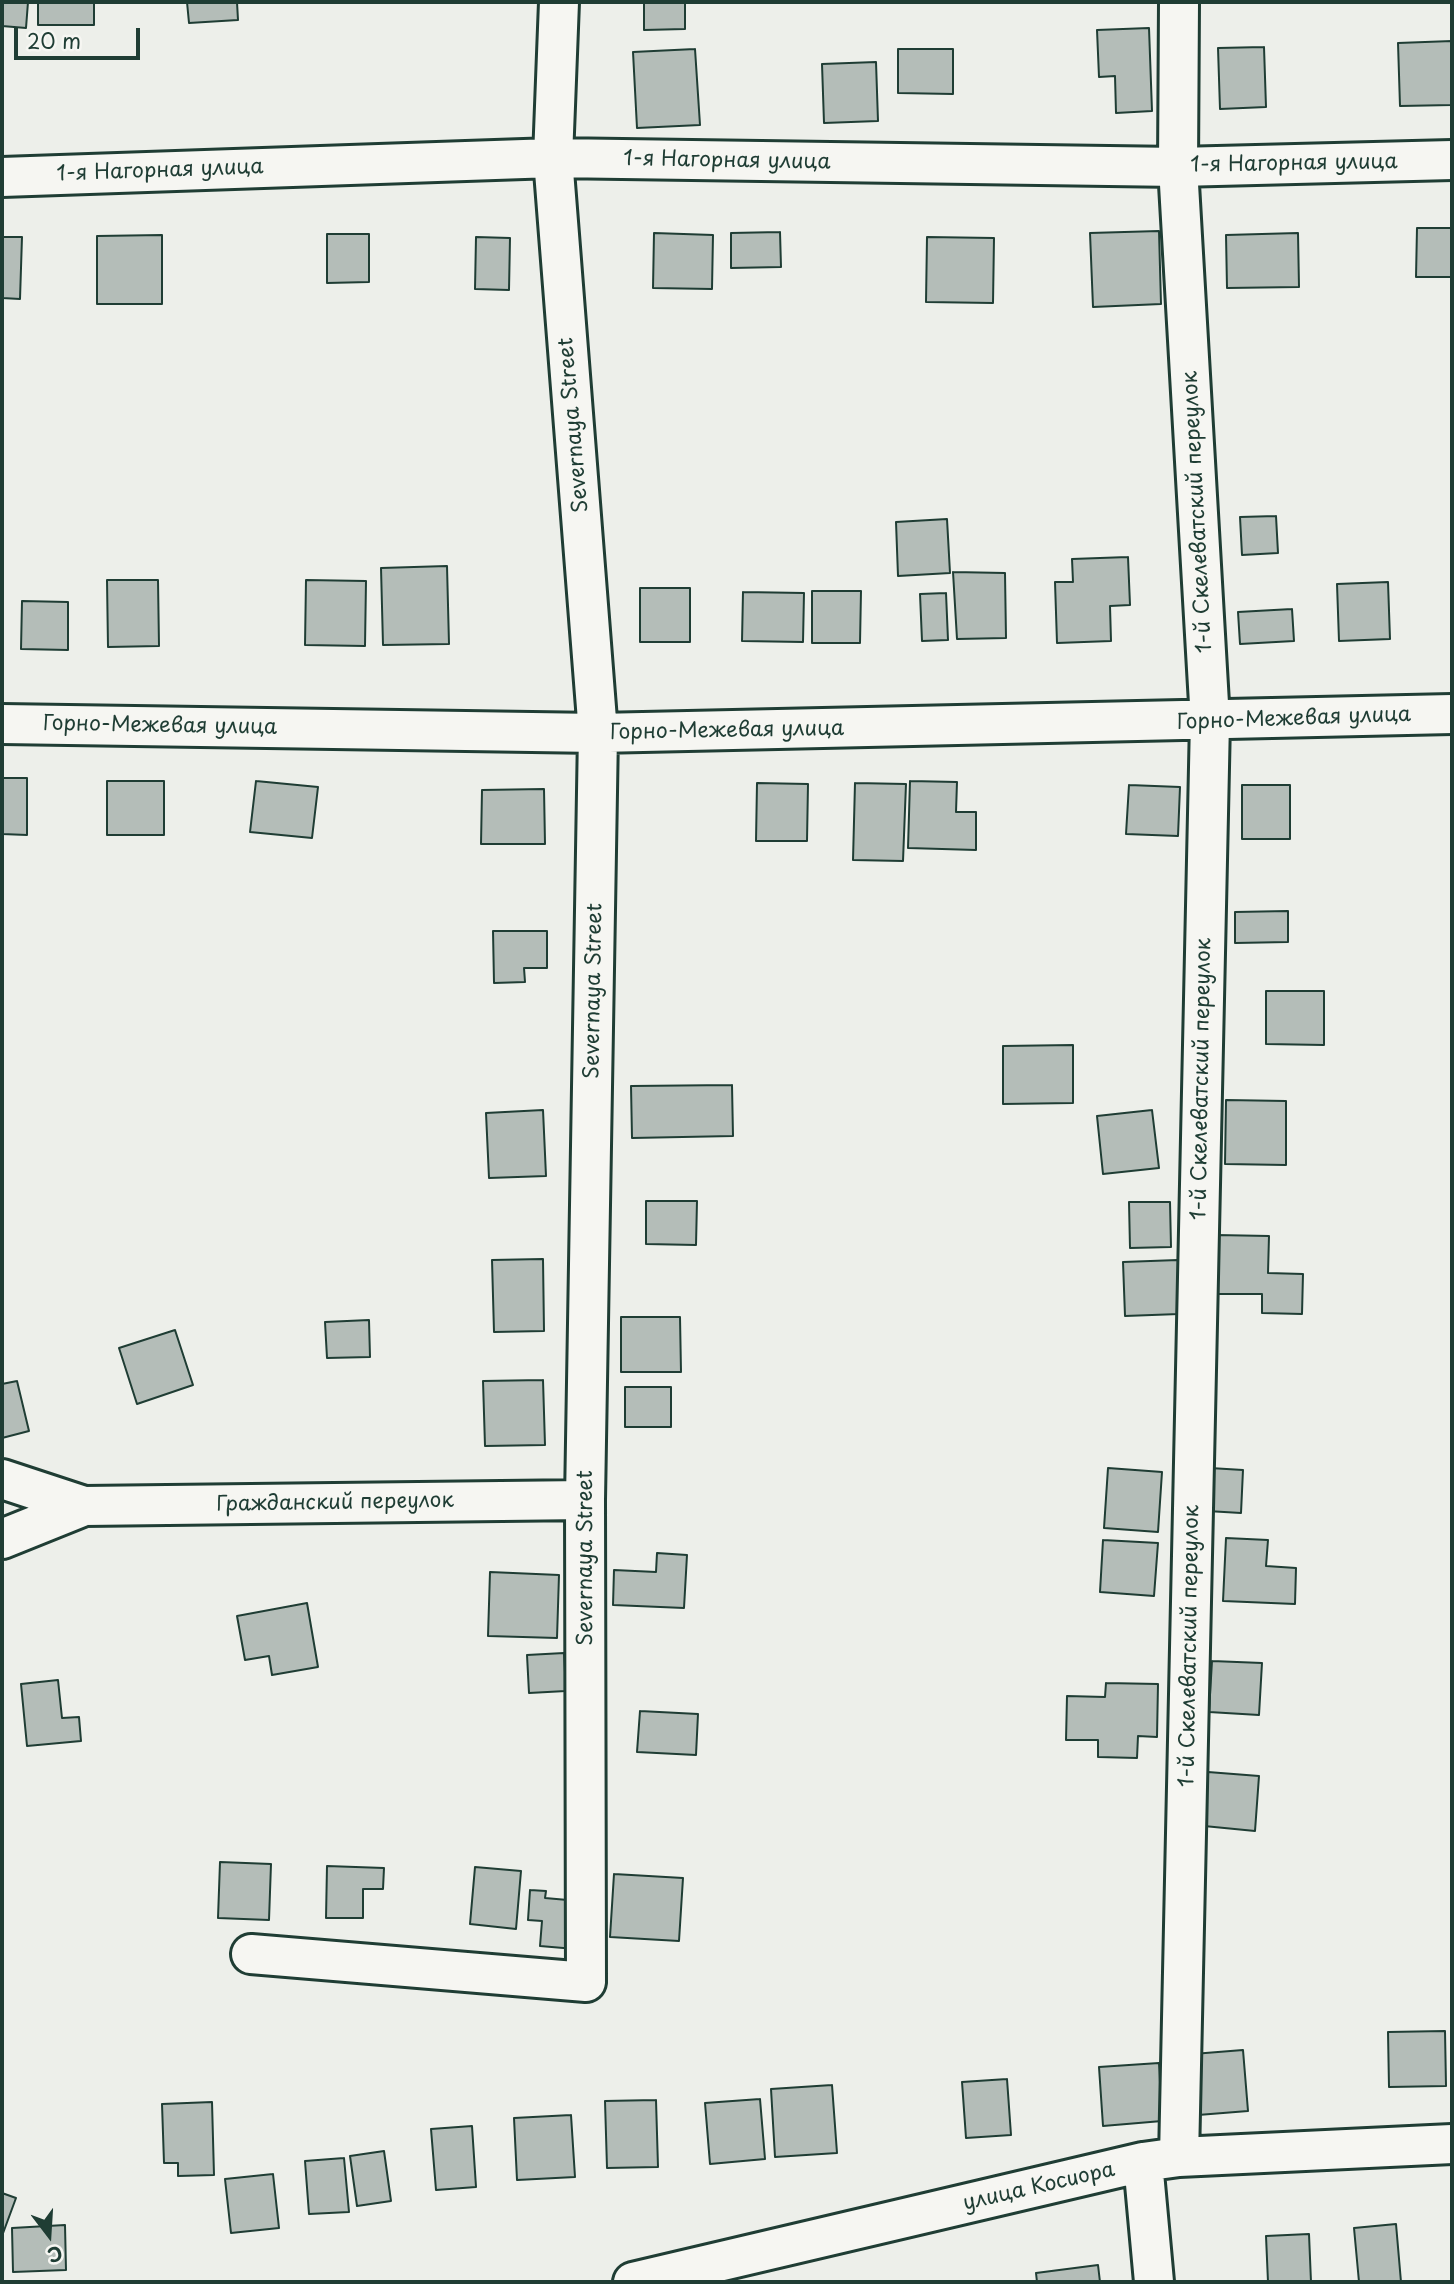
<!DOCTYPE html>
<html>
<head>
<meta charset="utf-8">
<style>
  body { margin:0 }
  #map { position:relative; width:1454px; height:2284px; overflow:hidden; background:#edefea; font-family:"Playpen Sans",sans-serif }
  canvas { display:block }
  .frame { position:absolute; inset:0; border:4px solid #1f3d34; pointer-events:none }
  .north { position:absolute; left:14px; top:2200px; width:70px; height:70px; -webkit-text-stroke:5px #f6f6f2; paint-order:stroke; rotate:163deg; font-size:19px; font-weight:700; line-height:28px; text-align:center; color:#1f3d34 }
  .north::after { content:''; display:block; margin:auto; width:24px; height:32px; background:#1f3d34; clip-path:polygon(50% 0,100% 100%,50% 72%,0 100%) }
  .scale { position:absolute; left:14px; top:28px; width:126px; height:32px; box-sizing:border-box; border:4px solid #1f3d34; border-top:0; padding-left:9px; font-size:21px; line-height:24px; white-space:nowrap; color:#1f3d34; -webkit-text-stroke:5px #f6f6f2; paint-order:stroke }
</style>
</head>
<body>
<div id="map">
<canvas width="1454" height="2284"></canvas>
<div class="frame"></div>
<div class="north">С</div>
<div class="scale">20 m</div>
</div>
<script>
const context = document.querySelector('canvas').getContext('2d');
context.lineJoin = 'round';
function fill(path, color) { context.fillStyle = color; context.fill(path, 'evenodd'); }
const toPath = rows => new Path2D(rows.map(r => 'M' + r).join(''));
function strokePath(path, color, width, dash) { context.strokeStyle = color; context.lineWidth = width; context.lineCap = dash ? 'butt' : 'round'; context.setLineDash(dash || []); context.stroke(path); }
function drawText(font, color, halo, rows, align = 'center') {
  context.font = font + ' "Playpen Sans",sans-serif'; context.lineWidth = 5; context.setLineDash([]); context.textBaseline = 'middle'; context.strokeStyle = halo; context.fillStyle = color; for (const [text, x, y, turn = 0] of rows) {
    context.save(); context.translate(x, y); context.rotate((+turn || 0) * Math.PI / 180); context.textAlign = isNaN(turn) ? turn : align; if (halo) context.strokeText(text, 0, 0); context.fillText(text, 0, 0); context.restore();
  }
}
const building = toPath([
  [2,2,28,2,26,28,2,26,2,2],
  [38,2,94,2,94,25,38,25,38,2],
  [187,2,237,2,238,20,189,23,187,2],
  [644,2,685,2,685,29,644,30,644,2],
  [1149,28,1152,111,1116,113,1115,76,1099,77,1097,30,1149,28],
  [1452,41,1452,105,1400,106,1398,43,1452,41],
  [1264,47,1266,107,1220,109,1218,48,1264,47],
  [695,49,700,125,637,128,633,52,695,49],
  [898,49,953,49,953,94,898,93,898,49],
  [876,62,878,121,824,123,822,64,876,62],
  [1417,228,1452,228,1452,277,1416,277,1417,228],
  [1159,231,1161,304,1093,307,1090,233,1159,231],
  [780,232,781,267,731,268,731,233,780,232],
  [654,233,713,235,712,289,653,288,654,233],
  [1298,233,1299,287,1227,288,1226,235,1298,233],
  [327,234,369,234,369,282,327,283,327,234],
  [162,235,162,304,97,304,97,236,162,235],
  [2,237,22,237,20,299,2,298,2,237],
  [476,237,510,238,509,290,475,289,476,237],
  [927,237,994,238,993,303,926,302,927,237],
  [1276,516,1278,553,1242,555,1240,517,1276,516],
  [947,519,950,573,898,576,896,522,947,519],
  [1128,557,1130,605,1110,606,1111,641,1057,643,1055,582,1073,582,1072,559,1128,557],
  [447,566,449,644,383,645,381,568,447,566],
  [953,572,1005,573,1006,638,957,639,953,572],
  [107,580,158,580,159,646,108,647,107,580],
  [306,580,366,581,365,646,305,645,306,580],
  [1388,582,1390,639,1339,641,1337,584,1388,582],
  [640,588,690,588,690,642,640,642,640,588],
  [812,591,861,591,860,643,812,643,812,591],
  [743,592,804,593,803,642,742,641,743,592],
  [946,593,948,640,922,641,920,594,946,593],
  [22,601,68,602,68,650,21,649,22,601],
  [1292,609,1294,641,1240,644,1238,612,1292,609],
  [2,778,27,778,27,835,2,834,2,778],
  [107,781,164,781,164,835,107,835,107,781],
  [256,781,318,787,312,838,250,832,256,781],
  [910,781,957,782,956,812,976,812,976,850,908,848,910,781],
  [757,783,808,784,807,841,756,841,757,783],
  [855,783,906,784,903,861,853,860,855,783],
  [1129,785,1180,787,1178,836,1126,834,1129,785],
  [1242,785,1290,785,1290,839,1242,839,1242,785],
  [544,789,545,844,481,844,482,790,544,789],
  [1288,911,1288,942,1235,943,1235,912,1288,911],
  [493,931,547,931,547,968,524,968,525,982,494,983,493,931],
  [1266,991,1324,991,1324,1045,1266,1044,1266,991],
  [1073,1045,1073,1103,1003,1104,1003,1046,1073,1045],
  [732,1085,733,1136,632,1138,631,1086,732,1085],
  [1226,1100,1286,1101,1286,1165,1225,1164,1226,1100],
  [543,1110,546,1176,489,1178,486,1113,543,1110],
  [1152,1110,1159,1168,1103,1174,1097,1116,1152,1110],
  [646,1201,697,1201,696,1245,646,1244,646,1201],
  [1129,1202,1170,1202,1171,1247,1130,1248,1129,1202],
  [1216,1235,1269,1236,1268,1273,1303,1274,1302,1314,1262,1313,1262,1294,1215,1294,1216,1235],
  [543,1259,544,1331,494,1332,492,1260,543,1259],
  [1178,1260,1179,1314,1125,1316,1123,1262,1178,1260],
  [621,1317,680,1317,681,1372,621,1372,621,1317],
  [369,1320,370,1357,327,1358,325,1322,369,1320],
  [175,1330,193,1385,137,1404,119,1348,175,1330],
  [543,1380,545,1445,485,1446,483,1381,543,1380],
  [17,1381,29,1431,2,1438,2,1384,17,1381],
  [625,1387,671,1387,671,1427,625,1427,625,1387],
  [1108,1468,1162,1472,1158,1532,1104,1528,1108,1468],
  [1210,1468,1243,1470,1241,1513,1207,1511,1210,1468],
  [1226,1538,1268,1540,1266,1566,1296,1568,1295,1604,1223,1601,1226,1538],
  [1103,1540,1158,1543,1154,1596,1100,1592,1103,1540],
  [657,1553,687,1555,684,1608,613,1605,614,1570,656,1572,657,1553],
  [490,1572,559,1575,557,1638,488,1636,490,1572],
  [307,1603,318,1667,272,1675,269,1656,245,1660,237,1616,307,1603],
  [564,1653,566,1691,529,1693,527,1655,564,1653],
  [1212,1661,1262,1663,1259,1715,1209,1712,1212,1661],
  [58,1680,62,1718,79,1717,81,1741,27,1746,21,1684,58,1680],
  [1106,1683,1158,1684,1157,1737,1138,1736,1137,1758,1098,1757,1098,1740,1066,1740,1067,1696,1105,1697,1106,1683],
  [640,1711,698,1714,696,1755,637,1752,640,1711],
  [1208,1772,1259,1776,1255,1831,1204,1826,1208,1772],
  [220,1862,271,1864,269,1920,218,1918,220,1862],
  [327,1866,384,1868,383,1889,363,1889,363,1918,326,1918,327,1866],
  [475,1867,521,1871,516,1929,470,1924,475,1867],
  [614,1874,683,1878,679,1941,610,1937,614,1874],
  [530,1890,546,1891,545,1898,579,1901,575,1949,540,1946,542,1921,528,1920,530,1890],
  [1445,2031,1446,2086,1389,2087,1388,2032,1445,2031],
  [1243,2050,1248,2111,1198,2115,1193,2054,1243,2050],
  [1159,2063,1162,2121,1103,2126,1099,2067,1159,2063],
  [1007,2079,1011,2135,966,2138,962,2082,1007,2079],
  [832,2085,837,2153,775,2157,771,2089,832,2085],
  [760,2099,765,2159,710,2164,705,2103,760,2099],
  [656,2100,658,2167,607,2168,605,2101,656,2100],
  [212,2102,214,2175,178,2176,178,2163,164,2163,162,2104,212,2102],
  [571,2115,575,2177,517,2180,514,2118,571,2115],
  [472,2126,476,2187,436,2190,431,2129,472,2126],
  [384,2151,391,2201,357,2206,350,2156,384,2151],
  [344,2158,349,2212,309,2214,305,2161,344,2158],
  [273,2174,279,2228,231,2233,225,2179,273,2174],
  [2,2193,16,2198,2,2236,2,2193],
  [1396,2224,1401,2282,1359,2282,1354,2228,1396,2224],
  [65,2225,66,2270,13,2272,12,2228,65,2225],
  [1309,2234,1311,2282,1268,2282,1266,2236,1309,2234],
  [1098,2265,1100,2282,1037,2282,1036,2273,1098,2265]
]);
const minor = toPath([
  [1179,2,1178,167,1210,721,1179,2157],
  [2,177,553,158,1178,167,1452,160],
  [2,724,598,733,1452,714],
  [2,1479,84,1506,585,1500],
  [2,1539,84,1506],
  [251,1954,586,1982,585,1500,598,733,553,158,559,2],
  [1143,2162,1154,2282],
  [633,2282,1143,2162,1179,2157,1452,2144]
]);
const streetNames = [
  ["1-я Нагорная улица",727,161,1],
  ["1-я Нагорная улица",1294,164,-1],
  ["1-я Нагорная улица",160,171,-2],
  ["Severnaya Street",574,425,-95],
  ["1-й Скелеватский переулок",1198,512,-93],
  ["Горно-Межевая улица",1294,719,-2],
  ["Горно-Межевая улица",160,726,1],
  ["Горно-Межевая улица",727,731,-1],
  ["Severnaya Street",594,991,-89],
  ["1-й Скелеватский переулок",1202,1079,-89],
  ["Гражданский переулок",335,1503,-1],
  ["Severnaya Street",586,1558,-90],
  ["1-й Скелеватский переулок",1190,1646,-89],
  ["улица Косиора",1039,2187,-13]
];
fill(building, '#b4bdb8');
strokePath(building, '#1f3d34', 2);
strokePath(minor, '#1f3d34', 44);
strokePath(minor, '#f6f6f2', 38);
drawText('21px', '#1f3d34', '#f6f6f2', streetNames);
</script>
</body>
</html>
